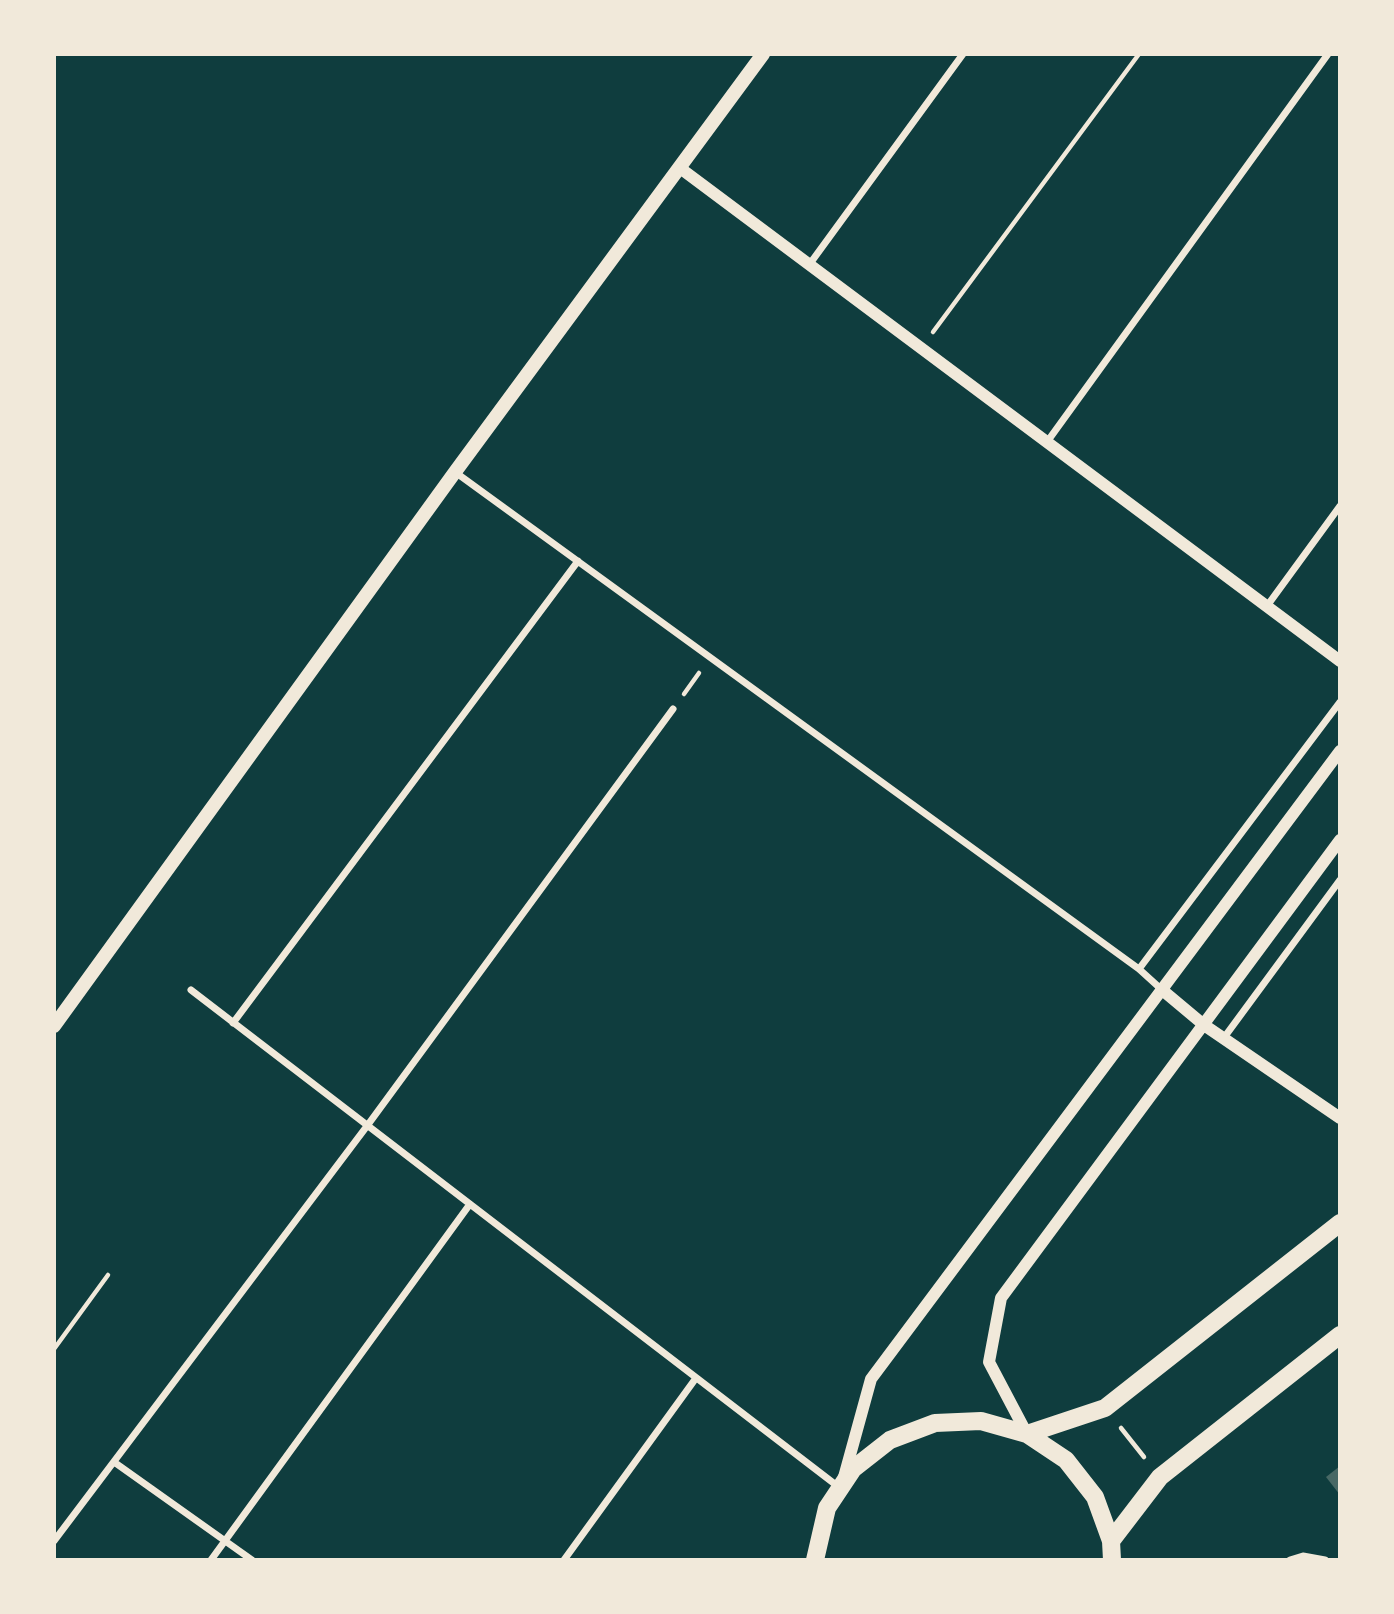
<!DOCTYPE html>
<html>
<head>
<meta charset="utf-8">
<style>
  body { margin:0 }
  #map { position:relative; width:1394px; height:1614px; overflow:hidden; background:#0f3d3e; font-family:"Alegreya Sans",sans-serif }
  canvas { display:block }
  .frame { position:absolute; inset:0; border:56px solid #f1e9da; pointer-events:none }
</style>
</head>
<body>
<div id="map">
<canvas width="1394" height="1614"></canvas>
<div class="frame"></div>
</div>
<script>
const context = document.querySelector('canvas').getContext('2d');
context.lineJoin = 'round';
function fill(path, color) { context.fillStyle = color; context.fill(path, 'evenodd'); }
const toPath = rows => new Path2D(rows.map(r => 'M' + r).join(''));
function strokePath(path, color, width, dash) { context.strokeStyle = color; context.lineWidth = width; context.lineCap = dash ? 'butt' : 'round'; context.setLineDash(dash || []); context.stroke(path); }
const building = toPath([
  [1340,1466,1340,1495,1326,1477]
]);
const path = toPath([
  [933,332,1139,54],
  [684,694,699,673],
  [54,1349,108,1275],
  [1121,1428,1144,1457]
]);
const minor = toPath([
  [809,265,963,54],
  [1047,442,1328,54],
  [455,472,1139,969,1161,989],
  [1267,606,1340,506],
  [1139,969,1340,702],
  [191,990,840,1488],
  [233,1023,578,561],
  [1223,1039,1340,880],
  [114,1462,252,1560],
  [54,1541,367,1126,673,709],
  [211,1560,470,1204],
  [564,1560,696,1378],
  [1290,1560,1303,1556,1325,1560]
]);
const tertiary = toPath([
  [680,168,1340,661],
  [1161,989,1204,1025,1340,1118],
  [1027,1434,989,1362,1001,1298,1340,840],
  [844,1477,871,1379,1340,751]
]);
const secondary = toPath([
  [54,1026,455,472,763,54]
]);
const primary = toPath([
  [1027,1434,1105,1408,1340,1223],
  [1111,1541,1160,1477,1340,1335],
  [815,1560,827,1508,853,1469,890,1440,935,1423,981,1421,1027,1434,1066,1460,1095,1497,1111,1541,1112,1560]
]);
fill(building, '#486865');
strokePath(path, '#f1e9da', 4.5);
strokePath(minor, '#f1e9da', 7);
strokePath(tertiary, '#f1e9da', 12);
strokePath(secondary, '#f1e9da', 14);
strokePath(primary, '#f1e9da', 18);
</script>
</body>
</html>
